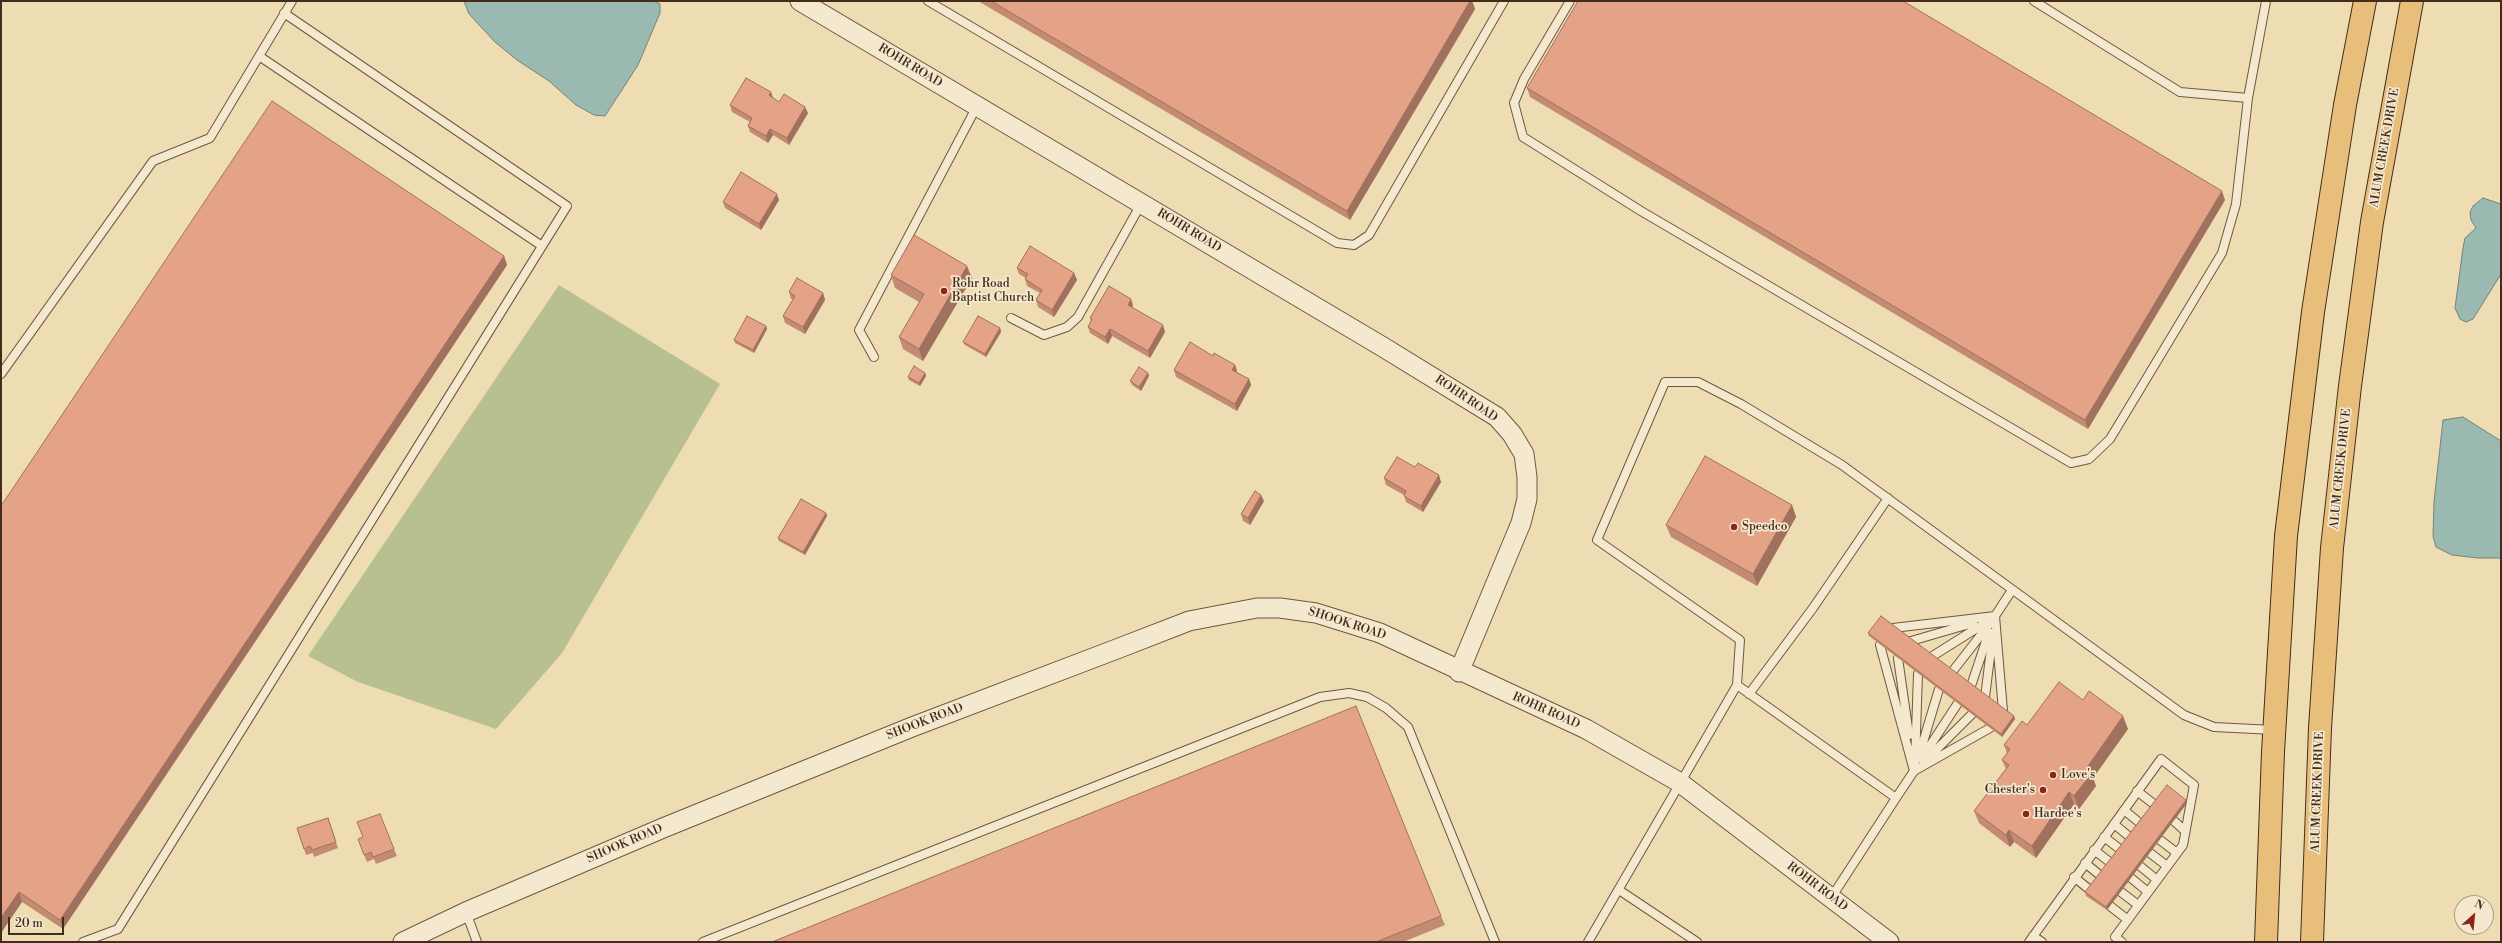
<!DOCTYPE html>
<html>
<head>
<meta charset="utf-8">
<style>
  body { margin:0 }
  #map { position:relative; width:2502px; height:943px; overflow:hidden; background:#eedcb3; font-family:"Libre Bodoni",serif }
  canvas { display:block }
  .frame { position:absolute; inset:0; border:2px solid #442c1c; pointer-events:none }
  .north { position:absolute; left:2454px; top:895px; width:40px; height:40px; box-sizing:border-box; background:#f4e8ce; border:1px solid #ae9d87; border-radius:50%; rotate:27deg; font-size:11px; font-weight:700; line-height:16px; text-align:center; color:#442c1c }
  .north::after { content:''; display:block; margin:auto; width:14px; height:18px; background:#8f2418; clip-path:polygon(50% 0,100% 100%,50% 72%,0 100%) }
  .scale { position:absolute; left:8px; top:917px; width:56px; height:18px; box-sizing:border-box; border:2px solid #442c1c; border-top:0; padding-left:5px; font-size:12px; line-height:14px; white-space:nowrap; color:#442c1c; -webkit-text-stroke:3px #f4e8ce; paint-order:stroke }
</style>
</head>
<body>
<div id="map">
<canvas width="2502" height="943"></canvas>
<div class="frame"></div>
<div class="north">N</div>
<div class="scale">20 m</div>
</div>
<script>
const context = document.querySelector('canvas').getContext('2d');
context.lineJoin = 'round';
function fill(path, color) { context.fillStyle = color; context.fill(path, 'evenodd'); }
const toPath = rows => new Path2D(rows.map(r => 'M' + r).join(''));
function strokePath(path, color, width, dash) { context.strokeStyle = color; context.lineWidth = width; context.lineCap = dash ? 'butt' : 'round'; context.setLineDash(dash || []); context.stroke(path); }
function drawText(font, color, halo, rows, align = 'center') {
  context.font = font + ' "Libre Bodoni",serif'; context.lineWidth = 3.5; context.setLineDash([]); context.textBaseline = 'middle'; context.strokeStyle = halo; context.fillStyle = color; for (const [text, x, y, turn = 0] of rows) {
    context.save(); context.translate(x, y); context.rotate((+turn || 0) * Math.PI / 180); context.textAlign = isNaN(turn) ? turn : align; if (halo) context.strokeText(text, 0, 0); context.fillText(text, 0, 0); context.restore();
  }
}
const green = toPath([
  [559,285,720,384,562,653,496,729,358,682,308,656]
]);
const water = toPath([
  [464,1,654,1,660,4,660,13,638,65,605,116,594,115,576,105,549,81,517,60,495,42,469,14,464,1],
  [2483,198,2501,204,2501,274,2473,319,2466,322,2460,319,2455,308,2463,248,2465,238,2476,228,2471,220,2470,212,2473,206,2483,198],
  [2463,417,2501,441,2501,558,2478,558,2452,555,2436,547,2433,536,2434,502,2443,420,2463,417]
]);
const service = toPath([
  [928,1,1337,243,1354,245,1369,235,1504,1],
  [1570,1,1524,79,1514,103,1523,137,1641,211,2071,463,2089,459,2110,439,2222,253,2236,204,2248,98,2266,1],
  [2034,1,2180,92,2248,98],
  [259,56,542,246],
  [1011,318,1044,335,1067,327,1078,317,1141,204],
  [874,357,859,330,977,106],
  [1,374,153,161,210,138,292,1],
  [1995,616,2003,711],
  [1893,628,1995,616,2012,590],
  [1911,641,1973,623],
  [1880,645,1914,771,1896,798],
  [1931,657,1993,618],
  [1898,658,1909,735],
  [1952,672,1991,622],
  [1737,685,1740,640,1597,540,1665,382,1698,382,1741,404,1842,465,2184,715,2214,727,2274,730],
  [1971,686,1989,632],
  [1749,694,1813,608,1888,498],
  [1985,697,1993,633],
  [1922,758,1958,703],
  [1918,759,1939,689],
  [1915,762,1918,674],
  [1924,762,1972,714],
  [1914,771,1990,728],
  [2137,791,2155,805],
  [2124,810,2141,824],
  [2174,821,2185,831],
  [2114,824,2131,838],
  [2104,837,2121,850],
  [2160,840,2177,853],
  [2094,850,2111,863],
  [2150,853,2167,866],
  [2085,863,2101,876],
  [2140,866,2157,880],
  [2074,877,2090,890],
  [2131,878,2148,892],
  [1619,890,1697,942],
  [2121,892,2138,905],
  [2110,906,2128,920],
  [466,912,477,942],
  [2033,936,2042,942],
  [83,942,118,929,567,206,284,13],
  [703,942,1320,697,1349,693,1367,697,1386,708,1408,727,1495,942],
  [1588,942,1737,685,1896,798,1831,898],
  [2029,942,2161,759,2194,785,2183,845,2115,937,2122,942]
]);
const tertiary = toPath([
  [800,1,1383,347,1497,417,1512,434,1524,454,1527,477,1527,499,1521,523,1459,672],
  [403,942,466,912,663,828,912,727,1122,647,1189,621,1257,608,1280,608,1316,613,1380,633,1586,729,1679,782,1889,942]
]);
const primary = toPath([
  [2266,942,2273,752,2286,536,2313,312,2345,105,2365,1],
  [2312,942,2320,728,2332,548,2350,386,2372,222,2412,1]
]);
const wall = toPath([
  [978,1,1472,1,1475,9,1350,220],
  [1527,88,2225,200,2088,429,1530,97],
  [771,92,773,98,779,102,808,113,789,145,773,135,768,143,750,132,748,126,750,122,732,112,730,105],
  [779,200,761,230,725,208,723,202],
  [504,256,507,265,63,929,22,902,1,933,1,506],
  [1017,268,1074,273,1077,280,1054,317,1038,307,1036,300,1040,293,1027,286,1025,279,1026,278,1019,274],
  [891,275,972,278,923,361,903,349,899,337,919,302,895,288],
  [789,292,823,293,825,300,805,334,785,323,783,316,793,299,791,299],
  [1133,305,1132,307,1165,332,1150,358,1112,336,1108,344,1090,333,1088,327,1091,321,1090,318],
  [766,326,767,329,754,353,735,343,734,340],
  [1000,328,1001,332,986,357,965,345,963,342],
  [1213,356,1235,365,1237,371,1236,372,1249,379,1251,385,1237,411,1176,377,1174,370],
  [925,373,926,376,920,386,909,380,908,377],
  [1148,373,1149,376,1141,391,1132,385,1130,381],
  [1415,467,1441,482,1423,512,1406,502,1404,495,1386,485,1384,478],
  [1264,501,1250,525,1243,521,1241,514],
  [1792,505,1796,517,1757,586,1671,537,1666,525],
  [826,513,827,516,805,555,779,541,778,538],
  [1868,633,2014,716,2015,719,2002,737,1869,636],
  [2083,700,2128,729,2093,778,2096,786,2079,809,2074,804,2036,858,2014,842,2010,847,1979,823,1974,811,2006,769,2002,760,2007,753,2004,745],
  [2186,800,2187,803,2107,910,2086,896,2085,892],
  [328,818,338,848,314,857,313,853,306,855,297,828],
  [358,839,394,849,397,856,376,864,374,859,367,862],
  [1441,916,1445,925,1403,942,772,942]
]);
const shadedWall = toPath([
  [1470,1,1472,1,1475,9,1350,220,1347,211],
  [771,92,773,99,769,95],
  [805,107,808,113,789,145,787,138],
  [770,129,773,135,768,143,766,136],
  [2222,191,2225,200,2088,429,2085,420],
  [777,194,779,200,761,230,759,224],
  [504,256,507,265,63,929,60,920],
  [967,266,972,278,923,361,919,349],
  [1074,273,1077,280,1054,317,1052,310],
  [823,293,825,300,805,334,803,327],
  [1131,299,1133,305,1130,311,1128,305],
  [1163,325,1165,332,1150,358,1148,351],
  [766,326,767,329,754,353,753,350],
  [1000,328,1001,332,986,357,985,354],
  [1110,329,1112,336,1108,344,1105,337],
  [1235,365,1237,371,1234,376,1232,370],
  [925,373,926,376,920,386,919,383],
  [1148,373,1149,376,1141,391,1139,387],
  [1249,379,1251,385,1237,411,1235,404],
  [1439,475,1441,482,1423,512,1421,506],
  [1261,495,1264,501,1250,525,1248,518],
  [1792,505,1796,517,1757,586,1753,574],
  [826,513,827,516,805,555,803,552],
  [2014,716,2015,719,2002,737,2001,734],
  [2123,716,2128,729,2093,778,2096,786,2079,809,2074,796,2086,769],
  [2069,792,2074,804,2036,858,2032,846],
  [2186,800,2187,803,2107,910,2106,907],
  [2009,830,2014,842,2010,847,2006,835],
  [19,892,22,902,1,933,1,918]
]);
const building = toPath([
  [991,1,1470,1,1347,211,991,1],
  [1578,1,1903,1,2222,191,2085,420,1527,88,1578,1],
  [746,78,771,92,769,95,779,102,784,94,805,107,787,138,770,129,766,136,748,126,752,118,730,105,746,78],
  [272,101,504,256,60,920,19,892,1,918,1,506,272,101],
  [741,172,777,194,759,224,723,202,741,172],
  [914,235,967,266,919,349,899,337,924,294,891,275,914,235],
  [1030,246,1074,273,1052,310,1036,300,1042,290,1025,279,1028,274,1017,268,1030,246],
  [797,278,823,293,803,327,783,316,795,296,789,292,797,278],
  [1109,286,1131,299,1128,305,1163,325,1148,351,1110,329,1105,337,1088,327,1092,319,1090,318,1109,286],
  [747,316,766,326,753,350,734,340,747,316],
  [978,316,1000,328,985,354,963,342,978,316],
  [1190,342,1213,356,1214,353,1235,365,1232,370,1249,379,1235,404,1174,370,1190,342],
  [914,366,925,373,919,383,908,377,914,366],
  [1139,367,1148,373,1139,387,1130,381,1139,367],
  [1705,456,1792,505,1753,574,1666,525,1705,456],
  [1397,457,1415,467,1418,463,1439,475,1421,506,1404,496,1406,491,1384,478,1397,457],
  [1255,491,1261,495,1248,518,1241,514,1255,491],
  [801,499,826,513,803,552,778,538,801,499],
  [1881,616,2014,716,2001,734,1868,633,1881,616],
  [2059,682,2083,700,2089,691,2123,716,2086,769,2092,773,2074,796,2069,792,2032,846,2009,830,2006,835,1974,811,2009,765,2002,760,2010,749,2004,745,2022,721,2027,725,2059,682],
  [1356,706,1441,916,1376,942,772,942,1356,706],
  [2167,785,2186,800,2106,907,2085,892,2167,785],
  [380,814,394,849,373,857,371,852,364,855,358,839,363,837,357,822,380,814],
  [328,818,336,842,312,850,310,846,304,849,297,828,328,818]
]);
const markers = [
  [944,291,4,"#8f2418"],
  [1734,527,4,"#8f2418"],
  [2053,775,4,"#8f2418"],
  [2043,790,4,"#8f2418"],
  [2026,814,4,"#8f2418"]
];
const streetNames = [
  ["ROHR ROAD",910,66,31],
  ["ALUM CREEK DRIVE",2385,148,-80],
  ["ROHR ROAD",1189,231,31],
  ["ROHR ROAD",1466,399,34],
  ["ALUM CREEK DRIVE",2341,469,-84],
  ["SHOOK ROAD",1347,624,18],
  ["ROHR ROAD",1546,711,24],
  ["SHOOK ROAD",925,722,-21],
  ["ALUM CREEK DRIVE",2318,792,-88],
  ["SHOOK ROAD",625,844,-23],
  ["ROHR ROAD",1817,887,37]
];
const poiNames = [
  ["Rohr Road",952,284],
  ["Baptist Church",952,298],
  ["Speedco",1742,527],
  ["Love's",2061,775],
  ["Chester's",2035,790,"right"],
  ["Hardee's",2034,814]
];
fill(green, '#b7c08e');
fill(water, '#9abab1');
strokePath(water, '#788175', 1);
strokePath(service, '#6e5842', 10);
strokePath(tertiary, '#6e5842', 21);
strokePath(primary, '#442c1c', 24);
strokePath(service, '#f4e8ce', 8);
strokePath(tertiary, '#f4e8ce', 19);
strokePath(primary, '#e7be7a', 22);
fill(wall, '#c48b73');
fill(shadedWall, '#a0715e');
fill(building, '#e4a286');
strokePath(building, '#a0715e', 1);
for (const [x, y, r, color] of markers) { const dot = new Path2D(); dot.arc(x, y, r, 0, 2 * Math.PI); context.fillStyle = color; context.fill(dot); strokePath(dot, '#f4e8ce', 1.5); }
drawText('12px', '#442c1c', '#f4e8ce', streetNames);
drawText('12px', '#442c1c', '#f4e8ce', poiNames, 'left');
</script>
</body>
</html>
